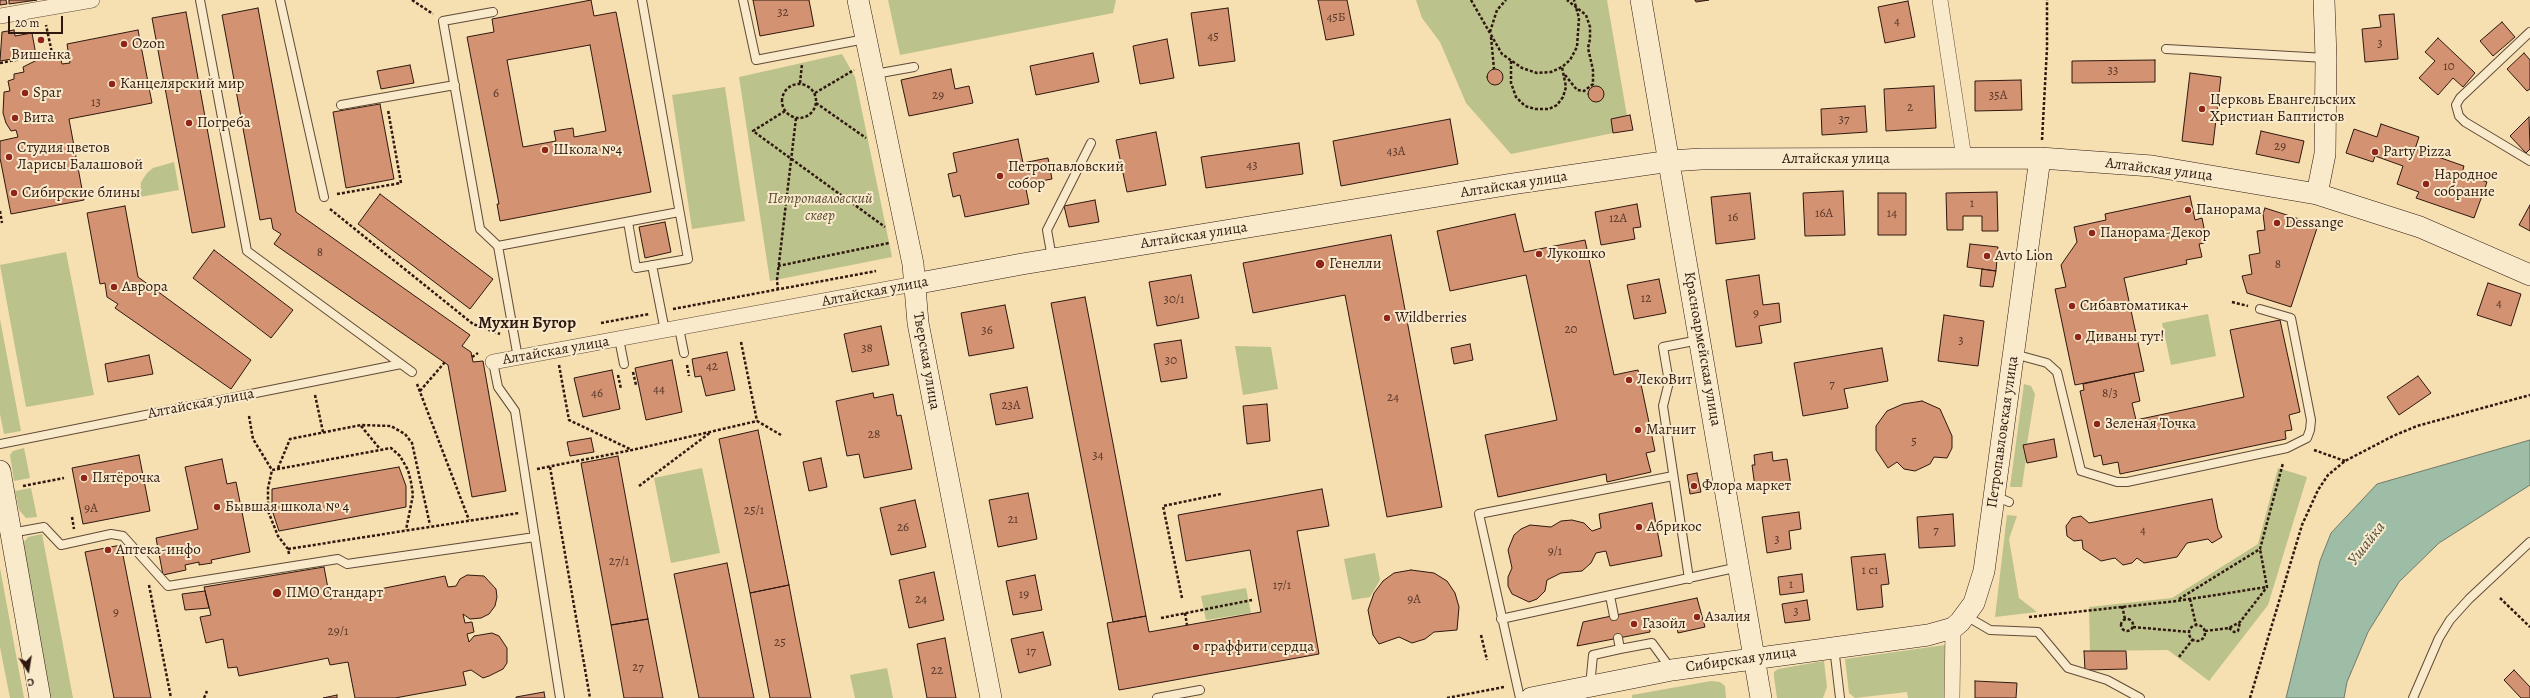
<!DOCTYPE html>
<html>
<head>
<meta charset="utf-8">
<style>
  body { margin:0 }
  #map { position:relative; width:2530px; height:698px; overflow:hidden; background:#f6dfb0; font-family:Alegreya,serif }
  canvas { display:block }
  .north { position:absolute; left:8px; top:650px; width:40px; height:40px; -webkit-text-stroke:3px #f9eacc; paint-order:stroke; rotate:168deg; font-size:11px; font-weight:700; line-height:16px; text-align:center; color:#2f180f }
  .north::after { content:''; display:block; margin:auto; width:14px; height:18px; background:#2f180f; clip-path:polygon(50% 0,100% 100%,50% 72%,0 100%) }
  .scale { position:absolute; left:8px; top:16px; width:55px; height:18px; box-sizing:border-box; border:2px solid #2f180f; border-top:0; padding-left:5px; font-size:12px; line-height:14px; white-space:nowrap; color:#2f180f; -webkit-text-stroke:3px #f9eacc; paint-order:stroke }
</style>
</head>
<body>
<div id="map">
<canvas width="2530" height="698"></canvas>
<div class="north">С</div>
<div class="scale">20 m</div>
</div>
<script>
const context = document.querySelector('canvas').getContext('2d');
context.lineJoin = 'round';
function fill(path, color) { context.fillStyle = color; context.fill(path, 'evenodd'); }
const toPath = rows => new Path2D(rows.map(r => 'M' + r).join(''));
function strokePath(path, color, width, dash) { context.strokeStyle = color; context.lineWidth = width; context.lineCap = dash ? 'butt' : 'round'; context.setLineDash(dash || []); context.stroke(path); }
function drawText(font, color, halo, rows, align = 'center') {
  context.font = font + ' Alegreya,serif'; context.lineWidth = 4; context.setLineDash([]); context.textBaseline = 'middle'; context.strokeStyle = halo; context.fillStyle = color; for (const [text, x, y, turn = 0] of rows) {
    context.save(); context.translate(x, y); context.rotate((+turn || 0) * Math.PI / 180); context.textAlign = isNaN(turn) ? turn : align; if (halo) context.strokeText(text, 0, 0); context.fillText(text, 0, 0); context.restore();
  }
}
const green = toPath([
  [888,0,1116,0,1113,13,900,55],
  [1416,0,1607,0,1627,116,1611,119,1613,133,1511,154,1466,103,1440,42,1422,18],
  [842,54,855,77,892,257,770,281,739,77],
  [725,87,745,221,692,229,672,95],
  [174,162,179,190,140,197,141,182,147,173,153,168],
  [66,252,94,395,26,407,0,265],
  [2208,314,2216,356,2171,365,2162,323],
  [0,319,21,431,4,434,0,414],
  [1235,346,1271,347,1278,389,1243,395],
  [2024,384,2031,386,2035,394,2027,444,2023,446,2026,458,2022,487,2010,487],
  [24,448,30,478,14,481,10,455,13,451],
  [702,468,720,553,671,563,654,478],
  [2278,468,2307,477,2268,605,2209,681,2168,650,2090,651,2089,607,2172,598,2258,544],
  [31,488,37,517,26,518,19,510,15,491],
  [2007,515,2017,516,2009,539,2019,598,2037,612,1995,617],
  [42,534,73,698,51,698,24,549,24,542,28,537],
  [1375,553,1380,580,1370,597,1352,600,1344,559],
  [0,568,24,698,10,698,0,647],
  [1246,588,1251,613,1206,620,1201,596],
  [1945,645,1944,698,1908,698,1907,692,1855,698,1849,693,1845,659],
  [1824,661,1827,687,1823,698,1777,698,1774,677,1774,672,1778,669],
  [887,668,893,698,855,698,850,675],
  [1711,681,1720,682,1725,686,1726,698,1632,698,1632,695]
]);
const water = toPath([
  [2530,440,2530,485,2439,543,2399,582,2368,632,2347,682,2344,698,2286,698,2320,561,2331,533,2377,484,2530,440]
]);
const building = toPath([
  [0,0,6,0,7,4,0,5,0,0],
  [9,0,37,0,9,4,9,0],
  [591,0,594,16,616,12,651,192,500,221,497,204,499,204,467,37,494,32,492,19,591,0],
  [590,45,606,131,574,137,573,128,554,131,556,141,523,147,507,60,590,45],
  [753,0,809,0,814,26,760,36,753,0],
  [1318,0,1347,0,1354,35,1326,40,1318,0],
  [1695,0,1709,0,1696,2,1695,0],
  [1908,1,1915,37,1885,43,1878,7,1908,1],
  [258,8,296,212,470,335,462,346,471,352,473,362,483,361,506,491,472,497,448,365,274,244,281,234,273,229,271,218,260,220,222,15,258,8],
  [1228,8,1235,61,1199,66,1191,13,1228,8],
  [186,12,225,227,192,233,152,18,186,12],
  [2394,14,2398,59,2365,62,2362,29,2381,27,2379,15,2394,14],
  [2502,22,2515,37,2493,56,2480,41,2502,22],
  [14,30,15,36,32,33,36,55,0,61,2,32,14,30],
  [138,30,152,103,69,119,84,200,11,214,0,158,0,141,18,137,16,130,11,131,6,123,3,113,4,92,10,91,8,81,14,79,14,74,24,72,23,67,41,58,61,60,62,64,70,63,67,44,138,30],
  [2438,38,2475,73,2463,87,2453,78,2438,95,2419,78,2435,61,2425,52,2438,38],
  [1167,39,1174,78,1140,84,1133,46,1167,39],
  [1093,53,1099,82,1036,95,1030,66,1093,53],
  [2524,53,2530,60,2530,89,2527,91,2507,69,2524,53],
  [2155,60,2155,82,2072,83,2072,61,2155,60],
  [410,65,414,83,381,89,377,71,410,65],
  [951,69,955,89,969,86,973,103,909,116,901,80,951,69],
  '1487 77a8 8 0 1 1 16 0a8 8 0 1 1-16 0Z',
  [2190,73,2221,77,2213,145,2182,141,2190,73],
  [2021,80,2022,110,1975,111,1975,81,2021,80],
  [1934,86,1936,128,1886,131,1884,89,1934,86],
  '1588 94a8 8 0 1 1 16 0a8 8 0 1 1-16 0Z',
  [380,104,394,179,346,188,333,112,380,104],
  [1865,106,1867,132,1822,135,1821,109,1865,106],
  [1630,115,1633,130,1613,133,1611,119,1630,115],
  [2529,117,2530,149,2526,153,2510,136,2529,117],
  [1450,119,1458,164,1341,186,1333,141,1450,119],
  [2381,124,2419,137,2415,149,2464,166,2462,173,2487,182,2474,218,2416,198,2419,192,2397,184,2403,166,2375,156,2373,162,2346,153,2354,129,2377,137,2381,124],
  [2261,131,2304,141,2299,163,2256,154,2261,131],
  [1156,132,1166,185,1127,192,1116,140,1156,132],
  [1018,139,1023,163,1048,158,1052,179,1025,184,1029,204,965,217,960,195,953,197,948,174,957,172,953,153,1018,139],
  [1299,143,1303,174,1206,188,1201,157,1299,143],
  [1843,191,1845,235,1805,236,1803,193,1843,191],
  [1997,192,1998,231,1982,231,1982,216,1963,216,1963,230,1947,230,1946,193,1997,192],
  [1750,193,1755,239,1716,244,1711,197,1750,193],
  [1878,193,1906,193,1906,235,1878,235,1878,193],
  [380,194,493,279,470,309,358,224,380,194],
  [2190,196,2195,220,2202,218,2205,233,2202,233,2204,243,2199,244,2202,257,2186,260,2187,264,2124,278,2144,371,2075,385,2055,289,2066,287,2061,265,2077,242,2074,227,2106,220,2105,214,2190,196],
  [1095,200,1099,222,1069,227,1064,206,1095,200],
  [1637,204,1641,227,1633,228,1635,239,1601,245,1595,212,1637,204],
  [2530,205,2530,231,2519,225,2530,205],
  [125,206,138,277,251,360,231,389,115,308,118,304,107,297,105,283,100,284,87,213,125,206],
  [2265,208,2318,225,2291,307,2247,293,2242,276,2252,274,2249,255,2260,253,2257,231,2265,230,2263,214,2265,208],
  [1515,214,1524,252,1585,240,1614,375,1638,370,1655,451,1646,453,1651,472,1607,482,1606,474,1498,497,1485,435,1557,420,1526,275,1450,291,1437,231,1515,214],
  [665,222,671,252,645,258,639,227,665,222],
  [1391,235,1442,507,1387,517,1345,295,1253,313,1243,263,1391,235],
  [1970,244,1998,247,1996,271,1967,267,1970,244],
  [214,250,293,310,271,338,193,278,214,250],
  [1982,269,1996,271,1993,287,1980,286,1982,269],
  [1191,275,1199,318,1157,326,1149,282,1191,275],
  [1759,275,1763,305,1779,303,1781,322,1759,326,1762,343,1736,347,1726,280,1759,275],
  [1659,279,1666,313,1634,319,1627,285,1659,279],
  [2488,283,2521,294,2511,326,2477,315,2488,283],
  [1085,297,1146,616,1113,622,1051,303,1085,297],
  [1005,305,1014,348,969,356,961,313,1005,305],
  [1944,315,1984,321,1978,366,1938,361,1944,315],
  [2280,320,2300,412,2289,415,2292,430,2285,431,2286,439,2120,474,2118,462,2103,465,2101,455,2094,457,2080,391,2084,390,2083,384,2134,373,2140,401,2132,403,2136,420,2244,397,2230,330,2280,320],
  [881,326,889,365,852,372,844,334,881,326],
  [1181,340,1187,378,1161,382,1154,344,1181,340],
  [1470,344,1473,360,1454,364,1451,348,1470,344],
  [1882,348,1888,381,1844,389,1848,408,1803,416,1794,363,1882,348],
  [727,352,735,390,706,396,701,376,695,377,692,359,727,352],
  [149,355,153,374,108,382,105,364,149,355],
  [672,360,682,412,646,420,635,368,672,360],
  [612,370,620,409,583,417,574,378,612,370],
  [2418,376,2431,393,2399,415,2387,397,2418,376],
  [1027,387,1033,418,996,425,990,394,1027,387],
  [873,393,874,398,893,394,897,416,901,415,912,469,864,478,859,454,847,456,836,401,873,393],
  [1922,401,1940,409,1952,436,1952,448,1947,458,1934,457,1930,464,1915,471,1904,469,1897,462,1888,468,1876,450,1876,426,1887,411,1903,404,1922,401],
  [1267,404,1270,441,1247,444,1243,406,1267,404],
  [758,430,789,585,750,593,719,439,758,430],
  [591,438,594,452,570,456,567,442,591,438],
  [2054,439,2057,457,2027,463,2023,445,2054,439],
  [1772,452,1773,461,1787,459,1791,486,1770,489,1770,485,1755,487,1752,465,1755,465,1754,455,1772,452],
  [139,455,150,511,83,524,72,468,139,455],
  [618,456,648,619,611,625,581,463,618,456],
  [821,458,827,487,809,491,803,462,821,458],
  [222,459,227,484,236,482,250,552,211,560,212,563,199,565,199,562,185,565,186,570,163,575,156,538,198,529,185,467,222,459],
  [399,467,406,486,406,507,279,531,272,510,272,489,399,467],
  [1697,473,1701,492,1690,494,1687,475,1697,473],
  [1322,489,1329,526,1297,531,1319,654,1119,690,1107,623,1146,616,1149,632,1261,612,1250,550,1186,561,1178,515,1322,489],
  [1028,493,1037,539,998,547,989,500,1028,493],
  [2212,499,2218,529,2222,537,2212,543,2208,539,2187,543,2177,557,2144,563,2137,558,2132,563,2123,565,2115,558,2101,561,2083,549,2082,540,2074,541,2067,536,2066,526,2072,518,2081,516,2089,523,2212,499],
  [915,500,926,547,891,555,880,508,915,500],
  [1652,503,1662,556,1610,566,1606,551,1596,553,1591,563,1582,571,1561,573,1547,580,1545,591,1537,599,1529,602,1512,594,1508,586,1508,577,1512,568,1508,550,1514,535,1521,529,1530,525,1551,527,1561,521,1572,520,1584,523,1592,531,1601,528,1599,514,1652,503],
  [1799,512,1801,529,1789,531,1791,549,1767,553,1762,517,1799,512],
  [1953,514,1955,546,1919,548,1917,517,1953,514],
  [121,545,151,698,114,698,91,581,85,552,121,545],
  [1885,554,1889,584,1881,585,1883,607,1857,610,1851,557,1885,554],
  [727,563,754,698,699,698,674,574,727,563],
  [324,567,330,599,445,576,448,587,456,586,460,579,467,575,484,576,496,589,497,597,495,606,489,614,481,618,470,619,463,614,465,623,472,622,474,632,467,634,469,642,474,636,492,633,499,636,507,648,507,663,503,669,489,676,483,678,471,670,463,672,466,685,395,698,355,698,348,662,330,665,328,658,239,676,237,667,228,668,223,639,206,643,200,617,211,615,204,587,324,567],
  [1411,570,1434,573,1447,581,1455,593,1459,607,1457,630,1434,632,1425,639,1412,643,1399,637,1379,644,1373,635,1368,610,1374,593,1383,581,1394,573,1411,570],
  [934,572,944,620,909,628,899,580,934,572],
  [1802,574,1804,592,1780,595,1778,577,1802,574],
  [1035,575,1042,610,1013,615,1006,581,1035,575],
  [789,585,795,617,811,698,770,698,750,593,789,585],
  [205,591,209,608,185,610,182,594,205,591],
  [1697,598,1705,627,1678,633,1676,622,1650,627,1650,632,1577,646,1583,622,1697,598],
  [1807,600,1810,620,1785,623,1782,604,1807,600],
  [648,619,663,698,624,698,611,625,648,619],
  [1043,632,1051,665,1019,673,1011,639,1043,632],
  [945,638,956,698,927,698,917,644,945,638],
  [2084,651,2126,651,2127,669,2085,670,2084,651],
  [2514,670,2530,687,2530,698,2521,698,2504,680,2514,670],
  [1975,681,2017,683,2016,698,1975,698,1975,681],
  [544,692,545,698,516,698,516,697,544,692],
  [337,695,337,698,323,698,337,695]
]);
const path = toPath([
  [412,0,433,14],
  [1471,0,1502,54,1522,68,1537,73,1551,72,1562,67,1570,60,1577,47,1579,18,1574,0],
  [1490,32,1497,10,1506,0],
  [1491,37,1494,69],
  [1511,61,1511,83,1516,97,1525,106,1535,109,1549,109,1557,105,1563,97,1566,87,1562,67],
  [0,63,52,53,46,25],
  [1565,75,1577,90,1584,91,1593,84,1593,70,1588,48,1590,39,1590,27,1586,15,1567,0],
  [800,83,802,64],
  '782 101a17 17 0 1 1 34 0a17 17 0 1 1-34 0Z',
  [815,93,854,70],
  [816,103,866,138],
  [785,111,753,131,885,227],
  [2042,140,2047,48,2047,0],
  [337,194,401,183,388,110],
  [330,209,473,324,500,334],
  [0,211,2,223],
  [778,266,889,243],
  [778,290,777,280,796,118],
  [2232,302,2248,306],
  [673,309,876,271],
  [601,323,649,314],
  [741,342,757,421],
  [472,357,478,353],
  [559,365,569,420,632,450],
  [687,365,689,376],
  [633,372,636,385],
  [618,375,621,389],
  [417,384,469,520],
  [420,391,445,362],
  [315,395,323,432],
  [249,416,253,439,272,470],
  [361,426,380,449],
  [2314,450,2345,461],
  [550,467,590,698],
  [278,468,290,439,361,425,391,426,405,434,412,443,430,525],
  [537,469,632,450,757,421,781,435],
  [23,486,64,478],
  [639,486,711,432],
  [72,517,74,529],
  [288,549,519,513],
  [289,554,288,549,278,536,268,511,268,488,272,470,278,469,391,448,400,456,408,470,411,482,413,495,406,530],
  [149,585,171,698],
  [1182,598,1163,506,1221,494],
  [2500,598,2530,627],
  [2179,599,2260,549,2283,463],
  [2190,599,2196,625],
  [2122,606,2125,619],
  [1185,613,1187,625],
  [2029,617,2177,601,2267,587],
  [1161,618,1252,600],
  '2121 625a6 6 0 1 1 12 0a6 6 0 1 1-12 0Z',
  '2189 633a8 8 0 1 1 16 0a8 8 0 1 1-16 0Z',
  [2133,627,2190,632],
  [2229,628,2234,632,2238,631,2240,622],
  [2205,631,2229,628,2240,622,2267,587,2260,549],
  [1481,635,1487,660],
  [2179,657,2193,639],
  [204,698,207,691],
  [1447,698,1504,687],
  [2250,698,2302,525,2318,490,2328,475,2345,461,2393,436,2417,426,2530,395]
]);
const lane = toPath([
  [200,0,247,251,412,372],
  [280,0,324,197],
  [743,0,756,60,865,39],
  [493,12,443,21,480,229,498,246],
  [2530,32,2460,98,2456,105,2459,116,2465,122,2530,161],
  [2166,49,2326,58],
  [875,74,914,67],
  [341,105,455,85],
  [628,222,636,268,688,259,642,0],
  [1052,258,1047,230,1091,143],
  [652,265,665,331],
  [679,328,684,353],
  [619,339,624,364],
  [2014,354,2047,363,2057,372,2081,471,2117,482,2127,482,2287,448,2307,438,2310,430,2311,420,2291,318,2260,309],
  [518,358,498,246,679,212],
  [493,362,498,387,515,411,560,698],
  [0,444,401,364],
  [1995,496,2009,502],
  [11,533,44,527,61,545,111,534,123,536,168,586,338,559,347,564,535,537],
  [1689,579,1663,406,1669,382,1663,347,1699,340],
  [1610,596,1614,616],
  [1966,616,1990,630,2038,632,2068,668,2107,680,2140,698],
  [1501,619,1739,567],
  [1834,647,1840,698],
  [1620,649,1652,643,1671,669],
  [1590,686,1593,655,1620,649,1618,638],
  [1157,698,1200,690],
  [1520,698,1479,514,1673,476],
  [2413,698,2439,638,2450,620,2469,599,2530,542]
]);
const street = toPath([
  [1940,0,1964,158],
  [0,16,92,0],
  [493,362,914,284],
  [1952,698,1953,628]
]);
const secondary = toPath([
  [858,0,913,264,918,323,991,698],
  [1641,0,1761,698],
  [2317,194,2325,154,2326,58,2324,0],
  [914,284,1022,264,1512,184,1670,161,1701,159,2040,158,2152,166,2317,194,2420,227,2530,275],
  [0,471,40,698],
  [1531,698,1672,670,1928,635,1953,628,1960,622,1974,603,1984,571,2040,158]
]);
const markers = [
  [41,40,4,"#8f2418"],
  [124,44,4,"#8f2418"],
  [112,84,4,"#8f2418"],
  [25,93,4,"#8f2418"],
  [2202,109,4,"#8f2418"],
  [15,118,4,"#8f2418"],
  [189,123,4,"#8f2418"],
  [545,150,4,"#8f2418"],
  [2375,152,4,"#8f2418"],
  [9,157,4,"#8f2418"],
  [1000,176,4,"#8f2418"],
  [2426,184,4,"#8f2418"],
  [14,193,4,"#8f2418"],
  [2188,210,4,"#8f2418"],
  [2277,223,4,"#8f2418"],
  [2092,233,4,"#8f2418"],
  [1539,254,4,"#8f2418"],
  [1987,256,4,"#8f2418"],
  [1320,264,5,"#8f2418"],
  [114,287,4,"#8f2418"],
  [2072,306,4,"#8f2418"],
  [1387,318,4,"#8f2418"],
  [2078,337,4,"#8f2418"],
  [1629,380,4,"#8f2418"],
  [2097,424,4,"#8f2418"],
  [1638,430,4,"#8f2418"],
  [84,478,4,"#8f2418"],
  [1694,486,4,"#8f2418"],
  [217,507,4,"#8f2418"],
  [1639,527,4,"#8f2418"],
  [108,550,4,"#8f2418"],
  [277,593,5,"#8f2418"],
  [1697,617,4,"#8f2418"],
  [1634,624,4,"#8f2418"],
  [1196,647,4,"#8f2418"]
];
const numberNames = [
  ["32",783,13],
  ["45Б",1336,18],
  ["4",1897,22],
  ["45",1213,37],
  ["3",2380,44],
  ["10",2449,67],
  ["33",2113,71],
  ["6",496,94],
  ["29",938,96],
  ["35А",1998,96],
  ["13",96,103],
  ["2",1910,108],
  ["37",1844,120],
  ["29",2280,147],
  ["43А",1396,152],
  ["43",1252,166],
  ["1",1972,204],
  ["16А",1824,214],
  ["14",1892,214],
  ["16",1733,218],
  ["12А",1618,219],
  ["8",320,253],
  ["8",2278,265],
  ["12",1646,299],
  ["30/1",1174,300],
  ["4",2499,304],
  ["9",1756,314],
  ["20",1571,330],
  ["36",987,331],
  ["3",1961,341],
  ["38",867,349],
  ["30",1171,361],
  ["42",712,367],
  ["7",1832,385],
  ["44",659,390],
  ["46",597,394],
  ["8/3",2110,394],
  ["24",1393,398],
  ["23А",1011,406],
  ["28",874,435],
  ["5",1914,442],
  ["34",1098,456],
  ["9А",91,509],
  ["25/1",754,511],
  ["21",1013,520],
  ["26",903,528],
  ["7",1936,531],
  ["4",2143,531],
  ["3",1777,540],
  ["9/1",1555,552],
  ["27/1",619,562],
  ["1 с1",1870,571],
  ["1",1791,585],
  ["17/1",1282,586],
  ["19",1024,595],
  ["24",921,600],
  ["9А",1414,600],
  ["3",1796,612],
  ["9",116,613],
  ["29/1",338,632],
  ["25",780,643],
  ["17",1031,652],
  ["27",638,668],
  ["22",937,671]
];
const poiNames = [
  ["Ozon",132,44],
  ["Вишенка",41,55,"center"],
  ["Канцелярский мир",120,84],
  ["Spar",33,93],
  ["Церковь Евангельских",2210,100],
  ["Христиан Баптистов",2210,117],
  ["Вита",23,118],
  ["Погреба",197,123],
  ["Студия цветов",17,148],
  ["Ларисы Балашовой",17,165],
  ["Школа №4",553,150],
  ["Party Pizza",2383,152],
  ["Петропавловский",1008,167],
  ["собор",1008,184],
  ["Народное",2434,175],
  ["собрание",2434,192],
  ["Сибирские блины",22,193],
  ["Панорама",2196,210],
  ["Dessange",2285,223],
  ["Панорама-Декор",2100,233],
  ["Лукошко",1547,254],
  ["Avto Lion",1995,256],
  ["Генелли",1329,264],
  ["Аврора",122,287],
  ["Сибавтоматика+",2080,306],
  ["Wildberries",1395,318],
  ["Диваны тут!",2086,337],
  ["ЛекоВит",1637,380],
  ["Зеленая Точка",2105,424],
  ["Магнит",1646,430],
  ["Пятёрочка",92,478],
  ["Флора маркет",1702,486],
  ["Бывшая школа № 4",225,507],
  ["Абрикос",1647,527],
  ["Аптека-инфо",116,550],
  ["ПМО Стандарт",286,593],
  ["Азалия",1705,617],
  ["Газойл",1642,624],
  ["граффити сердца",1204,647]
];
const streetNames = [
  ["Алтайская улица",1836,159],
  ["Алтайская улица",2159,170,7],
  ["Алтайская улица",1514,185,-9],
  ["Алтайская улица",1194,236,-9],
  ["Алтайская улица",875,292,-11],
  ["Красноармейская улица",1702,349,80],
  ["Алтайская улица",556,351,-10],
  ["Тверская улица",926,361,80],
  ["Алтайская улица",201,404,-11],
  ["Петропавловская улица",2003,432,-82],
  ["Сибирская улица",1741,660,-8]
];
const parkNames = [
  ["Петропавловский",820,199],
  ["сквер",820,216]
];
const waterNames = [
  ["Ушайка",2367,544,-52]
];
const quarterNames = [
  ["Мухин Бугор",527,324]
];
fill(green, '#bcc28b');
fill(water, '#9dbda7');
strokePath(water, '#717b6a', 1);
fill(building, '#d39272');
strokePath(building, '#2f180f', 1);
strokePath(lane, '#614a37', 10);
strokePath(street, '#614a37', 16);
strokePath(secondary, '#2f180f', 22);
strokePath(path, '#2f180f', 2.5, [3, 2]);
strokePath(lane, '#f9eacc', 8);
strokePath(street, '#f9eacc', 15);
strokePath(secondary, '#f9eacc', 21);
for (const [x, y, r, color] of markers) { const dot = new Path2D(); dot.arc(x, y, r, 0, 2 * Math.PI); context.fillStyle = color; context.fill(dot); strokePath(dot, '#f9eacc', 1.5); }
drawText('13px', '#583628', null, numberNames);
drawText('15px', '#2f180f', '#f9eacc', poiNames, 'left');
drawText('15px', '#2f180f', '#f9eacc', streetNames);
drawText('italic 15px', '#594b34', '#f9eacc', parkNames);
drawText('italic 16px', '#565244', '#f9eacc', waterNames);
drawText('bold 17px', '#2f180f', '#f9eacc', quarterNames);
</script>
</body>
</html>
